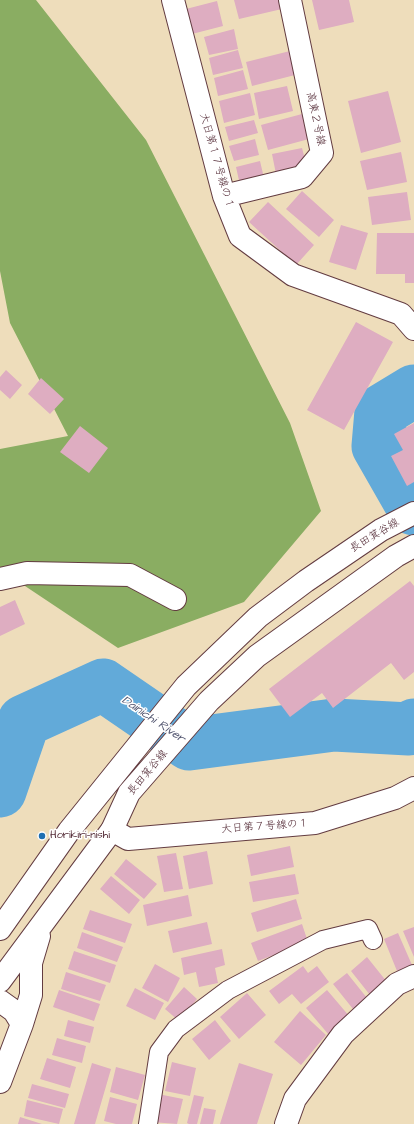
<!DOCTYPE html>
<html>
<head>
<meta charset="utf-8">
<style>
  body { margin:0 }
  canvas { display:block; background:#edb }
</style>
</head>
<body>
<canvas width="414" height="1124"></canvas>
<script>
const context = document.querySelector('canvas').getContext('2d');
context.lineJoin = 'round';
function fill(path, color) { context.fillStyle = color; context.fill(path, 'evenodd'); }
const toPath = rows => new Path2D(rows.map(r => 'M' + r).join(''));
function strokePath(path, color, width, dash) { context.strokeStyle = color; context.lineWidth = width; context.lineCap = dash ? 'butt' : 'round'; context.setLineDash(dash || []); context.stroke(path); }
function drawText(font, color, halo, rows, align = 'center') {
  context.font = font + ' "Architects Daughter","Klee One",sans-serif'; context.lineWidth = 3; context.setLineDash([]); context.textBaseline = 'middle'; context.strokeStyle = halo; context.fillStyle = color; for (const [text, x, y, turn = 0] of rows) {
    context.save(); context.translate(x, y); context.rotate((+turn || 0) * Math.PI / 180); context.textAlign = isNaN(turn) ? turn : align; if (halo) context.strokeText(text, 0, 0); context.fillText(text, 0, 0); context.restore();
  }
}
const forest = toPath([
  [0,0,36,0,146,140,290,423,321,511,244,602,118,648,22,584,0,584,0,449,68,436,10,323,0,271]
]);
const river = toPath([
  [414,391,381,411,378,446,414,509],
  [0,791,24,721,103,685,189,744,334,725,409,729,414,725]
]);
const building = toPath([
  [234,0,280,0,282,9,239,19],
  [312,0,349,0,354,22,319,30],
  [217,1,223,26,192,34,186,9],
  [234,29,238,49,209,55,204,37],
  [238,50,243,68,213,75,209,58],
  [290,51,295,75,252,86,246,62],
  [243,70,248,89,218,96,214,78],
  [287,86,293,111,259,119,254,93],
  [388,91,401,142,361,153,348,101],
  [250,93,255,115,224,123,219,101],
  [302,114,309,139,268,150,261,125],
  [254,120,258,133,229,141,225,127],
  [255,139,259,155,234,161,229,146],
  [302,148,307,167,276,174,272,154],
  [401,152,407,182,367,190,360,161],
  [260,161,264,178,240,185,236,167],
  [302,191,334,220,319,237,286,209],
  [407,192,411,220,372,225,368,197],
  [268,202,314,245,296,265,249,222],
  [341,225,368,233,356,270,329,262],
  [377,233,414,233,414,283,405,283,405,274,376,274],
  [356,322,393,342,344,430,307,410],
  [6,370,22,385,10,399,0,390,0,377],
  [41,378,64,399,50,414,28,394],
  [414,423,414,482,407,486,391,456,403,450,394,434],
  [80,426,108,448,89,473,60,452],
  [410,581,414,586,414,672,404,680,391,663,333,708,322,693,290,717,269,689],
  [15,600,25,624,0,636,0,607],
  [290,846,294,867,251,876,247,855],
  [207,851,213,884,189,889,183,856],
  [176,853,183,889,164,892,157,856],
  [126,859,157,884,144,899,114,874],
  [295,874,299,894,253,902,249,882],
  [111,876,140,900,129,914,100,889],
  [188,895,192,916,147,926,143,905],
  [296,899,302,919,257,932,251,913],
  [90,910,132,924,125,943,83,929],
  [207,922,212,944,173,953,168,931],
  [302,924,308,942,258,961,251,943],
  [414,927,414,957,403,931],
  [82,932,123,947,117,962,77,948],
  [398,933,412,965,397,971,384,939],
  [222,949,225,965,215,968,218,983,199,987,196,972,184,975,181,958],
  [74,951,116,965,110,983,68,969],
  [367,957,387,982,370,995,351,971],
  [155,964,180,978,168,1002,142,988],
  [303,966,308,973,317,966,329,982,301,1004,292,994,279,1004,269,991],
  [66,972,106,985,100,1001,61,989],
  [347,973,367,998,353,1009,333,984],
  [184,987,197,999,179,1021,165,1009],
  [135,988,164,1003,155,1020,126,1006],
  [59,990,100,1004,94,1021,53,1007],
  [327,990,350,1017,329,1035,306,1008],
  [247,993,266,1015,239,1039,220,1017],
  [300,1011,326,1035,301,1065,274,1042],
  [68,1020,94,1027,90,1043,64,1036],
  [215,1020,231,1041,209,1060,192,1039],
  [57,1038,86,1046,82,1063,52,1055],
  [47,1058,76,1067,70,1088,40,1079],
  [172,1062,196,1068,190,1096,165,1091],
  [92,1063,111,1069,95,1124,74,1124],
  [239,1063,273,1074,257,1124,220,1124],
  [116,1067,145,1075,138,1100,110,1092],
  [32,1084,69,1094,65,1108,28,1098],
  [158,1094,183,1099,177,1124,152,1122],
  [194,1095,204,1097,197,1124,189,1124,187,1123],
  [110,1097,137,1104,132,1124,116,1124,104,1121],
  [27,1100,63,1109,59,1124,24,1116],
  [204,1108,216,1110,213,1124,200,1124],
  [20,1117,42,1124,18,1124]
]);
const service = toPath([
  [148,1124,159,1052,176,1029,228,990,323,940,368,929,373,940]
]);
const minor = toPath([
  [173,0,224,196,240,236,293,275,401,314,414,329],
  [224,196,302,177,322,153,290,0],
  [0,579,27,573,130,575,175,599],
  [112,830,128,839,315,823,395,798,414,788],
  [286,1124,295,1099,343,1034,397,984,414,976]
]);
const tertiary = toPath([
  [0,929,69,831,186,686,258,617,306,581,381,530,414,513],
  [0,981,112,830,129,793,209,701,257,656,396,556,414,546],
  [0,1001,14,1011,22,1024,0,1082],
  [22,1024,31,995,31,963,39,936]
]);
const markers = [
  [42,836,4,"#1f6fb2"]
];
const streetNames = [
  ["高東２号線",315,119,78],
  ["大日第１７号線の１",216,161,74],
  ["長田箕谷線",375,536,-31],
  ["長田箕谷線",148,773,-50],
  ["大日第７号線の１",265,827,-4]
];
const poiNames = [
  ["Horikiri-nishi",50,836]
];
const waterNames = [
  ["Dainichi River",153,720,34]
];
fill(forest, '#8aad62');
strokePath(river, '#62aad9', 53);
fill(building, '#deadc1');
strokePath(service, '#633c41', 20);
strokePath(minor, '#633c41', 24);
strokePath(tertiary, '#633c41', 24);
strokePath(service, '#fff', 18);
strokePath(minor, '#fff', 22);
strokePath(tertiary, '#fff', 22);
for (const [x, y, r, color] of markers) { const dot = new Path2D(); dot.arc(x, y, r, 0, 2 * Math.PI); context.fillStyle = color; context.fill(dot); strokePath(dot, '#fff', 1.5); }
drawText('11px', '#4a1f2b', '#fff', streetNames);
drawText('11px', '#4a1f2b', '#fff', poiNames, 'left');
drawText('italic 12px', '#545771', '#fff', waterNames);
</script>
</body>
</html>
